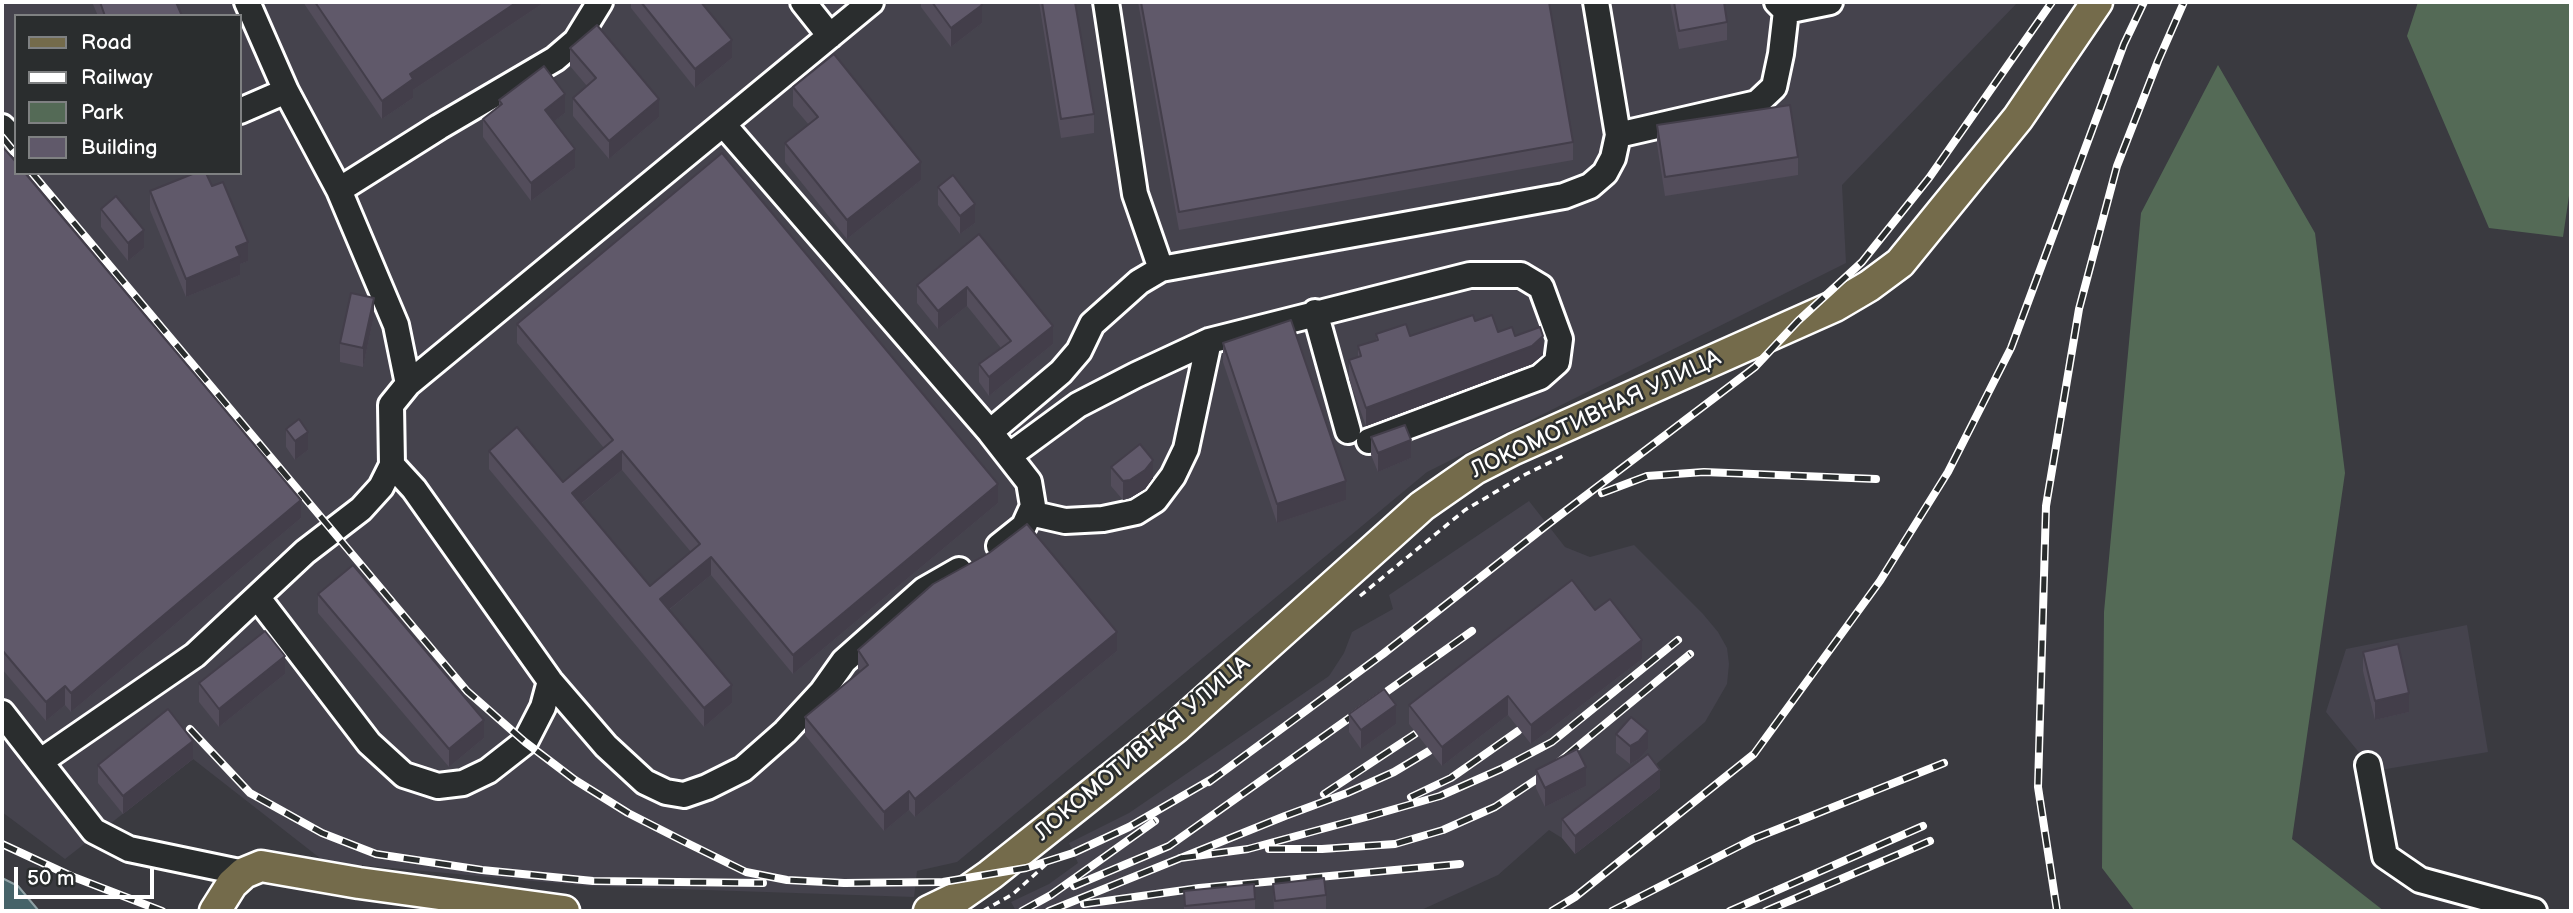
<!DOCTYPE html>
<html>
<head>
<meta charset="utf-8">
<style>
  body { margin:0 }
  #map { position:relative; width:2573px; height:913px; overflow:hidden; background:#3a3a40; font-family:"Balsamiq Sans",sans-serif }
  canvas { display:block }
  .frame { position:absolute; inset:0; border:4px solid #fff; pointer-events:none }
  .legend { position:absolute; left:14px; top:14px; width:228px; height:161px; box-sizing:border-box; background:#2a2d2e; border:2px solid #7f8182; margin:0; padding:9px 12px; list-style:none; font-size:21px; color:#fff }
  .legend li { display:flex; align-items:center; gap:14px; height:35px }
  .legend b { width:35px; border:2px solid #7f8182 }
  .scale { position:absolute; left:14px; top:867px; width:140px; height:32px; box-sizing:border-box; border:4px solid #fff; border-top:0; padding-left:9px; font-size:21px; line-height:24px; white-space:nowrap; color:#fff; -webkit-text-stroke:5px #2a2d2e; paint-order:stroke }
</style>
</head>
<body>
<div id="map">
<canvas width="2573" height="913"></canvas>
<div class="frame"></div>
<ul class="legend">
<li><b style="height:9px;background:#746b4b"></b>Road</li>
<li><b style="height:9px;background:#fff"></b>Railway</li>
<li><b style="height:19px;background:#546a56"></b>Park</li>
<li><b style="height:19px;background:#60596a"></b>Building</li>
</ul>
<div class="scale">50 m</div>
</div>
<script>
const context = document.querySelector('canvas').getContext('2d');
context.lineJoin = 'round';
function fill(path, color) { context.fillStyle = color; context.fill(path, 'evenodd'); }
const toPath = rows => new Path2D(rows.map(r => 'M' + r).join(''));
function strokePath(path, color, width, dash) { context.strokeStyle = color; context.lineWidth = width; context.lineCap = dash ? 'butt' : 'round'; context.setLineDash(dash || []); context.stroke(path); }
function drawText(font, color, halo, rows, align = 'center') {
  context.font = font + ' "Balsamiq Sans",sans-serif'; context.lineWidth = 5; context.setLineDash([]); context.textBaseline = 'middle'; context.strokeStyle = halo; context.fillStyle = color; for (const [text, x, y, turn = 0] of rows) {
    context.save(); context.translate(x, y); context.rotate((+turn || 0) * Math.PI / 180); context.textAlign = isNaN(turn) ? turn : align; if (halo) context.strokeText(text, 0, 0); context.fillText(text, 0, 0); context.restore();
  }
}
const built = toPath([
  [2,2,2018,2,1842,185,1846,263,1427,472,957,862,917,871,914,897,588,886,325,862,193,759,65,859,2,812],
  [16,16,240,16,240,173,16,173],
  [1529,501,1565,547,1590,557,1634,545,1703,614,1718,632,1727,648,1729,664,1727,684,1705,722,1647,772,1562,838,1549,830,1498,875,1419,911,1016,911,1011,902,1049,884,1078,863,1069,843,1129,813,1329,676,1344,653,1352,632,1393,609,1389,595],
  [2467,625,2488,752,2374,771,2326,712,2346,649]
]);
const green = toPath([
  [2418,2,2571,2,2571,182,2563,237,2489,228,2407,36],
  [2218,65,2315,233,2345,473,2292,839,2384,911,2135,911,2102,868,2104,612,2141,213]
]);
const water = toPath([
  [2,878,18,886,38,910,42,911,2,911,2,878]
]);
const path = toPath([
  [1360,596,1465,510,1526,474,1563,456],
  [983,911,1013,894,1051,860]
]);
const minor = toPath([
  [247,2,286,91,339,190,396,325,408,384],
  [803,2,830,36],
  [1106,2,1135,194,1161,269],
  [1786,11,1830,2],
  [240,111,286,91],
  [723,124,990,432,1029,482,1033,506,1024,526,999,546],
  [2,127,16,141],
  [1618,135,1757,103,1774,87,1781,54,1786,11,1777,2],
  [339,190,439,127,555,59,576,41,600,2],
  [1315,312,1348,431],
  [990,432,1061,372,1079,351,1092,324,1139,282,1161,269,1564,196,1590,186,1605,173,1613,158,1618,135,1596,2],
  [1010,455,1078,405,1136,375,1209,341,1470,275,1521,275,1541,287,1560,339,1557,362,1540,377,1369,441],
  [392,465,414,489,550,681,606,746,645,782,666,792,684,795,707,787,743,769,785,732,822,692,844,661,924,590,959,570],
  [1030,513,1065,521,1103,519,1136,512,1155,500,1173,476,1186,449,1209,341],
  [258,598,369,743,404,775,438,786,463,783,488,771,525,742,543,707,550,681],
  [2,713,94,831,129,849,244,873],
  [41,761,195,655,305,552,361,509,381,487,392,465,391,405,408,384,871,2],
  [2368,765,2385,856,2420,880,2534,911]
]);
const major = toPath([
  [215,911,232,884,244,873,261,866,359,883,564,911],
  [929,911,960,896,990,875,1176,727,1422,506,1475,469,1514,449,1835,306,1869,286,1900,263,2018,118,2097,2]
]);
const rail = toPath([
  [2,137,16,154],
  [32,173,467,691,525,742,575,780,628,813,683,841,746,872,787,880,844,883,943,882,1026,868,1073,853,1129,827,1217,776],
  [1602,493,1647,476,1704,472,1876,479],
  [190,729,250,793,322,833,376,854,482,870,593,881,763,883],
  [1209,782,1383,654,1547,525,1755,367,1798,321,1862,262,1929,178,2052,2],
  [1324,794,1415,734],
  [1411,797,1451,778,1518,731],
  [2,844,71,876,162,911],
  [1269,849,1322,849,1395,844,1443,830,1495,807,1543,775,1690,654],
  [1180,858,1248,849,1370,816,1440,796,1501,769,1552,742,1678,640],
  [1074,886,1169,846,1472,631],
  [1084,904,1199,888,1460,864],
  [1022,911,1051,895,1155,821],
  [1049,911,1285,816,1347,793,1394,772,1429,751],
  [1552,911,1575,897,1754,754,1880,581,1948,472,2011,348,2124,44,2144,2],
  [1612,911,1753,839,1944,763],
  [1730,911,1923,826],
  [1766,911,1930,841],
  [2057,911,2038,787,2046,506,2079,309,2117,166,2158,61,2184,2]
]);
const wall = toPath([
  [92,2,176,2,182,16,98,16],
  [303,2,545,2,413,90,413,98,382,119],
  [631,2,701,2,732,58,695,88,631,8],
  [921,2,980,2,982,23,951,47,921,7],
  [1039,2,1075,2,1094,114,1094,133,1061,138],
  [1138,2,1549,2,1573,142,1573,160,1179,230],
  [1670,2,1724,2,1727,22,1727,40,1679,49],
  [570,48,659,117,609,159,573,116,573,98,587,86,570,66],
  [793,87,921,180,847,239,785,162,785,143,809,125,793,106],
  [499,100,565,113,554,121,575,168,531,201,483,137,483,119,499,107],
  [1657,125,1798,157,1798,175,1665,196,1657,144],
  [2,146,301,518,71,712,65,705,46,721,2,669],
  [212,186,248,261,240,264,240,275,186,297,150,210,150,191],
  [938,187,975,223,960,234,938,205],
  [101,209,144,248,128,261,101,227],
  [979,234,1053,344,989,396,979,382,979,364,1001,348,967,306,938,329,917,303,917,285],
  [374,316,363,367,340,362,340,343],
  [1475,321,1498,332,1515,336,1543,355,1532,364,1366,426,1349,379,1349,360,1358,357,1358,346,1376,340,1376,334,1410,336],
  [517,324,998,503,793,674,711,575,669,610,732,703,704,727,489,469,489,451,563,482,604,448,517,343],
  [622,470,691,552,650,586,581,504],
  [1223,343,1346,500,1277,523,1223,362],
  [286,429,308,450,295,460,286,447],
  [1371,437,1411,458,1378,472,1371,455],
  [1111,467,1153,478,1145,489,1130,498,1123,500,1111,486],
  [318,594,484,738,449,767,318,613],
  [1595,610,1642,659,1531,744,1508,715,1442,766,1409,724,1409,705],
  [858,650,1117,651,915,817,909,810,884,831,805,735,805,717,860,671,858,669],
  [2363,652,2409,712,2375,720,2363,671],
  [285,674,219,727,199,702,199,683],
  [1349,714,1396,724,1361,749,1349,732],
  [1616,734,1648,749,1639,759,1630,764,1616,753],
  [193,759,123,814,98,783,98,765],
  [1536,770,1586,786,1545,807,1536,788],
  [1660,788,1575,854,1562,838,1562,819],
  [1273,884,1326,895,1326,911,1274,911],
  [1184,891,1255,899,1255,911,1184,911]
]);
const shadedWall = toPath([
  [517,2,545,2,413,90,413,98,382,119,382,101,410,74],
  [982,5,982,23,951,47,951,28],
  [732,40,732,58,695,88,695,69],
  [565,94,565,113,545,128,545,110],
  [659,99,659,117,609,159,609,141],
  [575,149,575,168,531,201,531,183],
  [921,162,921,180,847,239,847,220],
  [975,204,975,223,960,234,960,216],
  [144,230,144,248,128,261,128,243],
  [248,242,248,261,240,264,240,275,186,297,186,279,236,247],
  [967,287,967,306,938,329,938,311],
  [374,298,374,316,363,367,363,348],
  [1053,326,1053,344,989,396,989,377],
  [1543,336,1543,355,1532,364,1366,426,1366,408],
  [308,432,308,450,295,460,295,441],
  [1411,440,1411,458,1378,472,1378,453],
  [622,451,622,470,572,511,572,493],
  [1153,460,1153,478,1145,489,1130,498,1123,500,1123,481],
  [1346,481,1346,500,1277,523,1277,504],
  [998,484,998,503,793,674,793,655],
  [301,500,301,518,71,712,71,693],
  [711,557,711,575,660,617,660,599],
  [1117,632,1117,651,915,817,915,799],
  [1642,640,1642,659,1531,744,1531,725],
  [285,656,285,674,219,727,219,709],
  [732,685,732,703,704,727,704,708],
  [65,686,65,705,46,721,46,702],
  [2409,693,2409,712,2375,720,2375,701],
  [1508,696,1508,715,1442,766,1442,747],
  [1396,705,1396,724,1361,749,1361,730],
  [484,720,484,738,449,767,449,749],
  [1648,731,1648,749,1639,759,1630,764,1630,746],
  [193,741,193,759,123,814,123,796],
  [1586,767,1586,786,1545,807,1545,788],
  [1660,770,1660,788,1575,854,1575,836],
  [909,791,909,810,884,831,884,812]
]);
const building = toPath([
  [100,2,176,2,182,16,105,16,100,2],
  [315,2,517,2,410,74,413,79,382,101,315,2],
  [641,2,701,2,732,40,695,69,641,2],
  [932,2,980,2,982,5,951,28,932,2],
  [1042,2,1075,2,1094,114,1061,119,1042,2],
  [1141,2,1549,2,1573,142,1179,212,1141,2],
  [1674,2,1724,2,1727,22,1679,31,1674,2],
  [597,25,659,99,609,141,573,98,596,78,570,48,597,25],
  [834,54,921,162,847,220,785,143,818,117,793,87,834,54],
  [544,66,565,94,545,110,575,149,531,183,483,119,502,104,499,100,544,66],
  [1790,105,1798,157,1665,177,1657,125,1790,105],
  [2,146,16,162,16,173,25,173,301,500,71,693,65,686,46,702,2,650,2,146],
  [722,153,998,484,793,655,711,557,660,599,732,685,704,708,489,451,517,427,563,482,613,440,517,324,722,153],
  [622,451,700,544,650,586,572,493,622,451],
  [195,173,206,173,212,186,223,182,248,242,236,247,240,256,186,279,150,191,195,173],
  [953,175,975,204,960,216,938,187,953,175],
  [116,196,144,230,128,243,101,209,116,196],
  [979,234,1053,326,989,377,979,364,1011,341,967,287,938,311,917,285,979,234],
  [351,293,374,298,363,348,340,343,351,293],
  [1473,315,1475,321,1492,315,1498,332,1512,327,1515,336,1540,327,1543,336,1532,346,1366,408,1349,360,1361,356,1358,346,1378,340,1376,334,1406,324,1410,336,1473,315],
  [1291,320,1346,481,1277,504,1223,343,1291,320],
  [299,419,308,432,295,441,286,429,299,419],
  [1405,425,1411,440,1378,453,1371,437,1405,425],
  [1140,444,1153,460,1145,470,1130,480,1123,481,1111,467,1140,444],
  [1027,524,1117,632,915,799,909,791,884,812,805,717,868,665,858,650,933,584,989,553,1027,524],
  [353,565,484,720,449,749,318,594,353,565],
  [1572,580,1595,610,1610,599,1642,640,1531,725,1508,696,1442,747,1409,705,1572,580],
  [265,631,285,656,219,709,199,683,265,631],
  [2398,644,2409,693,2375,701,2363,652,2398,644],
  [1384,689,1396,705,1361,730,1349,714,1384,689],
  [168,709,193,741,123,796,98,765,168,709],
  [1631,717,1648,731,1639,741,1630,746,1616,734,1631,717],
  [1577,749,1586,767,1545,788,1536,770,1577,749],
  [1648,754,1660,770,1575,836,1562,819,1648,754],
  [1324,878,1326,895,1275,901,1273,884,1324,878],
  [1254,884,1255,899,1185,906,1184,891,1254,884]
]);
const streetNames = [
  ["ЛОКОМОТИВНАЯ УЛИЦА",1596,415,-25],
  ["ЛОКОМОТИВНАЯ УЛИЦА",1143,749,-40]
];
fill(built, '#45434d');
fill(green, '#546a56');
fill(water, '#466369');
strokePath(water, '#90a1a5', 2);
strokePath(minor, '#fff', 30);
strokePath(major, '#fff', 35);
strokePath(path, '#fff', 3.5, [7, 5]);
strokePath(minor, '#2a2d2e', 24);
strokePath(major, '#746b4b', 30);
strokePath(rail, '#fff', 8);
strokePath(rail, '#2a2d2e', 5, [16]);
fill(wall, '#534d5b');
fill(shadedWall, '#433e4a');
fill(building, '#60596a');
strokePath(building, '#433e4a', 2);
drawText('23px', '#fff', '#2a2d2e', streetNames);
</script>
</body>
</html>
